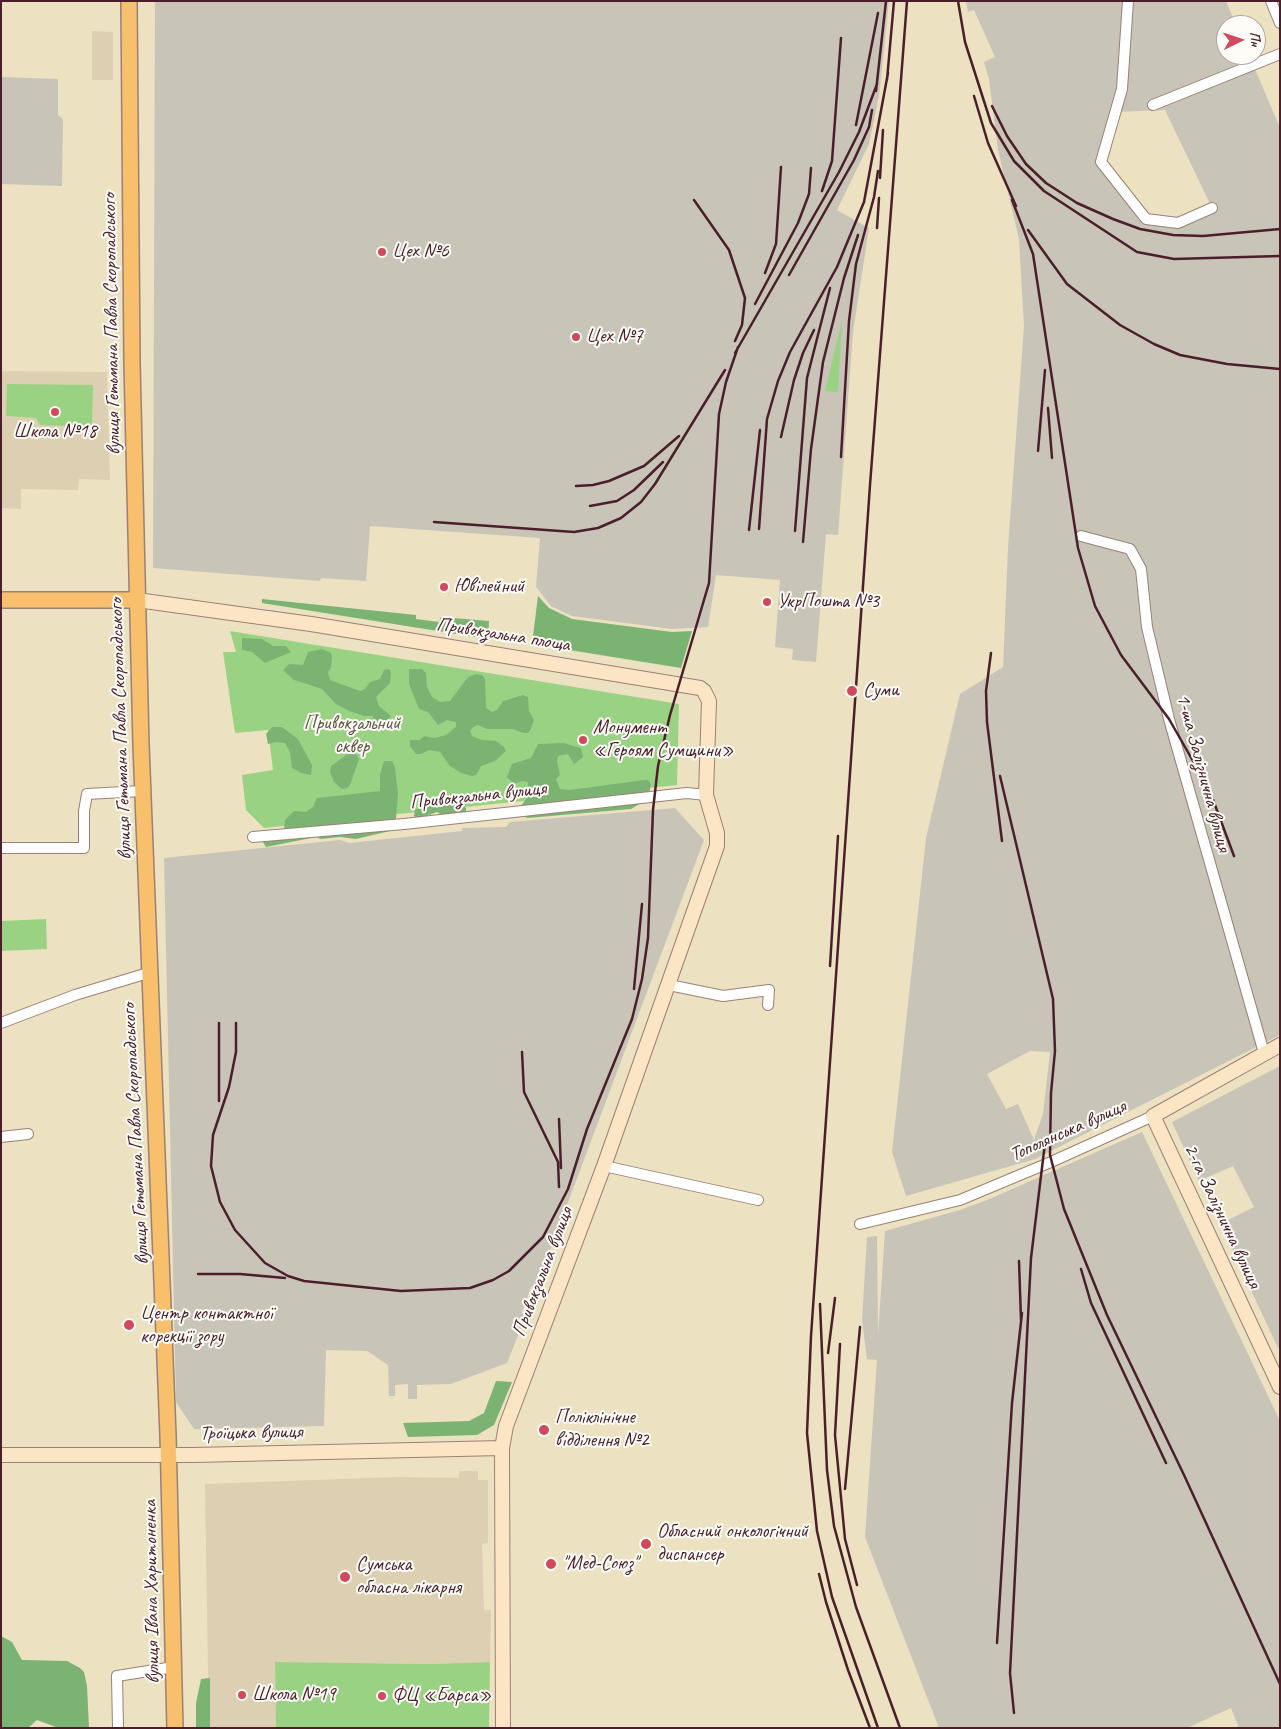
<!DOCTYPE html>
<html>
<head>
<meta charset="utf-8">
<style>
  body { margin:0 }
  #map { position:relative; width:1281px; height:1729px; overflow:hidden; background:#ece1c0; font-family:Caveat,sans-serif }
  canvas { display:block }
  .frame { position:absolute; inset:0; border:2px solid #4a1f2b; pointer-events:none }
  .north { position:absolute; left:1216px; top:15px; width:50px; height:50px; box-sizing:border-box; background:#fdfcf7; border:1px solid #b5a4a5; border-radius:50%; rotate:86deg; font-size:14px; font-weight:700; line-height:20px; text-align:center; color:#4a1f2b }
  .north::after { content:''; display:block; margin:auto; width:18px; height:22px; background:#d1495b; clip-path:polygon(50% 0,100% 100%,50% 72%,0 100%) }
</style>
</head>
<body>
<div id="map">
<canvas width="1281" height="1729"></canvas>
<div class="frame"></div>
<div class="north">Пн</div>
</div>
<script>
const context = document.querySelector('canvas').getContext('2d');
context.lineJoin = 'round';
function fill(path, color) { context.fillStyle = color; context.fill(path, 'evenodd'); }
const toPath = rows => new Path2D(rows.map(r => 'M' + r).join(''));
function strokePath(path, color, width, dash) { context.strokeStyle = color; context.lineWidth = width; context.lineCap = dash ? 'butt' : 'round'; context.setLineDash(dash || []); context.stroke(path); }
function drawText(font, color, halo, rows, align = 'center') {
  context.font = font + ' Caveat,sans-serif'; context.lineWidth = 4; context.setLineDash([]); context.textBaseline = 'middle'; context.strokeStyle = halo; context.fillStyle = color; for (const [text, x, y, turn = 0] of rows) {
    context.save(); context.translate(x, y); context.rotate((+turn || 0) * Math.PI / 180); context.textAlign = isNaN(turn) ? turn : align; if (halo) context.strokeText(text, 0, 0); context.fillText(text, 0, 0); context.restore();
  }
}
const built = toPath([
  [92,31,113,32,113,80,92,80],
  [1,371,107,372,110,480,79,479,78,490,21,489,21,509,1,508],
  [459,1471,478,1471,478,1480,488,1480,488,1543,482,1544,484,1610,491,1610,490,1662,430,1664,275,1662,276,1728,209,1728,205,1484,397,1477,459,1478]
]);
const industrial = toPath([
  [155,1,889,1,879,96,869,144,837,210,869,228,853,332,838,535,826,534,816,662,792,660,793,649,775,647,780,580,716,575,708,627,672,629,572,616,551,606,536,587,540,538,370,526,366,581,321,578,320,581,153,568],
  [966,1,1226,1,1236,25,1226,25,1226,55,1249,55,1280,128,1280,1035,1035,1159,906,1196,892,1152,926,838,960,694,1003,667,1008,548,1024,326,1019,239,998,150,989,79,984,62,995,57,974,10,968,12],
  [1165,110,1212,208,1178,223,1146,219,1101,162,1115,112],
  [1030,1051,1050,1052,1043,1114,1034,1140,1018,1104,1006,1109,987,1074],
  [1,77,58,79,58,115,63,119,62,186,1,184],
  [675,808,704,840,537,1285,531,1287,522,1312,525,1318,507,1363,451,1384,417,1385,417,1399,408,1399,408,1384,395,1385,395,1396,389,1396,388,1365,367,1351,326,1350,324,1426,194,1429,176,1402,164,858,340,840,349,843,462,831,462,828,506,827,510,822],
  [1280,1066,1280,1347,1278,1348,1220,1224,1254,1207,1233,1166,1199,1181,1172,1122],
  [1142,1132,1280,1421,1280,1728,1239,1728,1231,1708,1187,1728,939,1728,865,1537,877,1360,867,1359,862,1320,867,1237,877,1236,878,1335,885,1231,960,1210,987,1200]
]);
const green = toPath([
  [842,321,838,392,825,391],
  [7,384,93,385,92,427,40,425,36,418,6,416],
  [230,631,679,704,677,785,264,828,246,810,242,775,273,770,268,730,235,733,223,652,236,652],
  [46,919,47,949,1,951,1,921],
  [275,1662,430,1664,490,1662,489,1728,276,1728]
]);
const forest = toPath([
  [538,596,549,608,572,619,672,632,692,631,681,668,532,644],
  [262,599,416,615,416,619,439,622,441,617,489,621,488,639,262,603],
  [242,638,262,639,273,646,286,646,291,652,265,663,252,652,242,650],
  [322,649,331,653,332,657,331,668,328,672,330,680,360,691,365,689,370,682,380,679,384,670,389,669,391,673,390,683,376,697,379,706,391,716,388,720,379,723,374,721,373,716,364,716,349,711,336,704,322,689,294,680,283,670,289,664,303,665,308,652],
  [409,669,422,669,426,673,427,687,432,697,440,702,450,701,468,677,477,674,482,675,485,679,486,708,492,712,497,710,503,701,523,695,528,697,529,711,534,720,531,729,528,733,523,733,513,729,487,729,478,725,473,727,470,731,472,736,482,740,496,741,504,747,506,751,495,761,481,766,476,775,472,776,461,773,450,766,440,752,429,750,421,754,416,754,410,746,410,740,420,740,424,736,434,738,446,735,456,727,456,722,447,720,438,725,428,712,419,709,409,684],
  [272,727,282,727,298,739,312,765,311,775,301,773,292,768,290,752,285,743,276,742,268,744,266,734],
  [563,743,581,748,583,757,574,764,568,754,558,756,557,761,560,775,556,779,560,789,570,790,644,780,648,780,651,784,648,799,631,809,528,818,519,815,518,810,529,795,528,782,522,781,514,784,507,777,512,764,531,758,538,744],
  [353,750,359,759,350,785,347,788,342,789,334,782,330,772,331,766],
  [384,761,392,761,395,768,398,794,396,818,393,828,390,831,356,839,340,837,321,839,316,837,266,847,261,839,284,830,285,820,294,811,306,812,313,807,317,798,380,791,380,775],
  [453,801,458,801,466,808,466,814,445,817,437,812,418,819,414,816,415,810,429,804,439,807],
  [496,1381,512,1382,494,1425,477,1435,408,1437,403,1423,469,1421,484,1413],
  [1,1636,12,1642,22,1660,67,1661,80,1668,84,1672,87,1686,89,1728,56,1727,37,1720,28,1728,1,1728],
  [210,1678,210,1728,196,1728,196,1703,201,1679]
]);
const street = toPath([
  [1128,1,1122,89,1101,162,1146,219,1178,223,1212,208],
  [1271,1,1280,23],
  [1153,105,1280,54],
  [1081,536,1130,549,1141,569,1147,627,1169,719,1264,1053],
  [253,837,404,824,687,793,706,795],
  [1,848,84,848,84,811,87,794,142,791],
  [669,985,723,996,769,990,768,1005],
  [1,1023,75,995,148,973],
  [1,1137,28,1134],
  [604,1166,758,1200],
  [860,1224,960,1200,1051,1162,1153,1116],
  [118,1728,117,1676,174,1667]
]);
const secondary = toPath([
  [137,600,311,624,700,688,704,691,709,701,706,795,717,833,717,846,604,1166,506,1426,502,1448,503,1728],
  [1280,1045,1153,1116,1280,1387],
  [1,1455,193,1455,502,1448]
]);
const primary = toPath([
  [129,1,132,363,141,745,168,1435,175,1728],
  [1,600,137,600]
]);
const rail = toPath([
  [958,1,965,42,991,123,1014,161,1044,191,1137,252,1174,259,1280,256],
  [887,80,894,1],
  [876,91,886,1],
  [974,96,988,143,1016,206],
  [992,106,1007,136,1026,164,1046,183,1077,203,1113,219,1140,229,1173,235,1203,236,1280,229],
  [856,125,878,13],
  [880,178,883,130],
  [822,191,832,161,841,38],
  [694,200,729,250,745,298,742,325,735,341],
  [1012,200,1033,254,1078,548,1095,606,1121,655,1169,719,1209,789,1234,856],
  [877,228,879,198],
  [1028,230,1067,284,1120,325,1154,344,1180,355,1227,364,1280,369],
  [765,273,776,244,781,167],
  [789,275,854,160,869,127,872,110],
  [755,304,798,223,809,194,811,168],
  [735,353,839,172,859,132,877,84],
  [1048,408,1052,458],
  [781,437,794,380,803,353,814,330],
  [1038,451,1045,370],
  [841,457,849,321,856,264,874,197,878,171],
  [576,486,593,485,609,481,644,466,679,436],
  [590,506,617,501,634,490,663,462],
  [434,522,574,532,598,528,621,518,641,502,655,484,725,370],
  [759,529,767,419,778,381,790,352,837,267,864,202,888,73],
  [749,530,760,430],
  [795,531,807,378,830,288],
  [803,542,811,449,823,362,844,278,858,235],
  [991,653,986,691,987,722,1002,841],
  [1000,776,1053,999,1055,1051,1051,1093,1050,1155,1064,1209,1107,1315,1184,1475,1280,1684],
  [830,966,838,836],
  [634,989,642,904],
  [219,1023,219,1101],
  [236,1023,236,1052,229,1087,213,1135,211,1166,220,1202,235,1230,265,1263,288,1276,304,1281,362,1287,401,1291,470,1288,493,1280,509,1271,543,1237,568,1189,587,1129,632,1019,642,979,648,938,653,810,658,766,670,715,709,583,719,414,726,382,738,347],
  [522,1052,524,1092,558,1162,559,1187],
  [559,1119,561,1168],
  [1019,1261,1021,1320],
  [1081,1269,1091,1303,1166,1463],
  [198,1274,240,1274,285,1278],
  [820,1304,827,1470,834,1526,856,1607,900,1728],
  [840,1344,835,1435,845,1539,857,1585],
  [828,1353,835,1298],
  [845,1489,860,1327],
  [819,1574,826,1602,848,1670,870,1728],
  [997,1643,1012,1403,1022,1313],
  [1014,1713,1010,1673,1031,1258,1045,1143],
  [878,1728,832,1597,817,1531,807,1433,811,1336,870,485,907,1]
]);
const markers = [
  [382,252,5,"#d1495b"],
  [576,337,5,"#d1495b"],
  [55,412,5,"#d1495b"],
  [444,587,5,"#d1495b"],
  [767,602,5,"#d1495b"],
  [852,691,6,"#d1495b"],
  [583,740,5,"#d1495b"],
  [129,1325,6,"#d1495b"],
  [544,1430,6,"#d1495b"],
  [646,1544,6,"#d1495b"],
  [551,1564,6,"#d1495b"],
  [345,1577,6,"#d1495b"],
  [242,1695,5,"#d1495b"],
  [382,1696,5,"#d1495b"]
];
const poiNames = [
  ["Цех №6",392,252],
  ["Цех №7",586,337],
  ["Школа №18",55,432,"center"],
  ["Ювілейний",454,587],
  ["УкрПошта №3",777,602],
  ["Суми",863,691],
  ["Монумент",593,728],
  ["«Героям Сумщини»",593,751],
  ["Центр контактної",140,1314],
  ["корекції зору",140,1337],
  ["Поліклінічне",555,1418],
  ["відділення №2",555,1441],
  ["Обласний онкологічний",657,1532],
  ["диспансер",657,1555],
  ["\"Мед-Союз\"",562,1564],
  ["Сумська",356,1565],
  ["обласна лікарня",356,1588],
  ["Школа №19",252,1695],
  ["ФЦ «Барса»",392,1696]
];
const streetNames = [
  ["вулиця Гетьмана Павла Скоропадського",112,324,-91],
  ["Привокзальна площа",503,635,9],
  ["вулиця Гетьмана Павла Скоропадського",121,729,-92],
  ["1-ша Залізнична вулиця",1203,773,75],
  ["Привокзальна вулиця",478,796,-6],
  ["Тополянська вулиця",1068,1131,-24],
  ["вулиця Гетьмана Павла Скоропадського",136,1134,-93],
  ["2-га Залізнична вулиця",1222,1216,65],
  ["Привокзальна вулиця",543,1272,-69],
  ["Троїцька вулиця",251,1433,-1],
  ["вулиця Івана Харитоненка",152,1592,-91]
];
const parkNames = [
  ["Привокзальний",352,724],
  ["сквер",352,747]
];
fill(built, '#ddcfb1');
fill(industrial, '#c8c4b8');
fill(green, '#9ad284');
fill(forest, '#7bb472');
strokePath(street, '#9b8076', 12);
strokePath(secondary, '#9b8076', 16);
strokePath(primary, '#9b8076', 18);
strokePath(street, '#fff', 10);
strokePath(secondary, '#fce5c4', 14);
strokePath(primary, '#f8bf6c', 15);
strokePath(rail, '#4a1f2b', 2.5);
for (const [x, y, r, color] of markers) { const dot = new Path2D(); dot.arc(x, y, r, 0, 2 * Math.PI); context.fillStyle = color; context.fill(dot); strokePath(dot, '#fdfcf7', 2); }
drawText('20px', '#4a1f2b', '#fdfcf7', poiNames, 'left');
drawText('20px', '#4a1f2b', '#fdfcf7', streetNames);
drawText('20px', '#625546', '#fdfcf7', parkNames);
</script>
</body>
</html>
